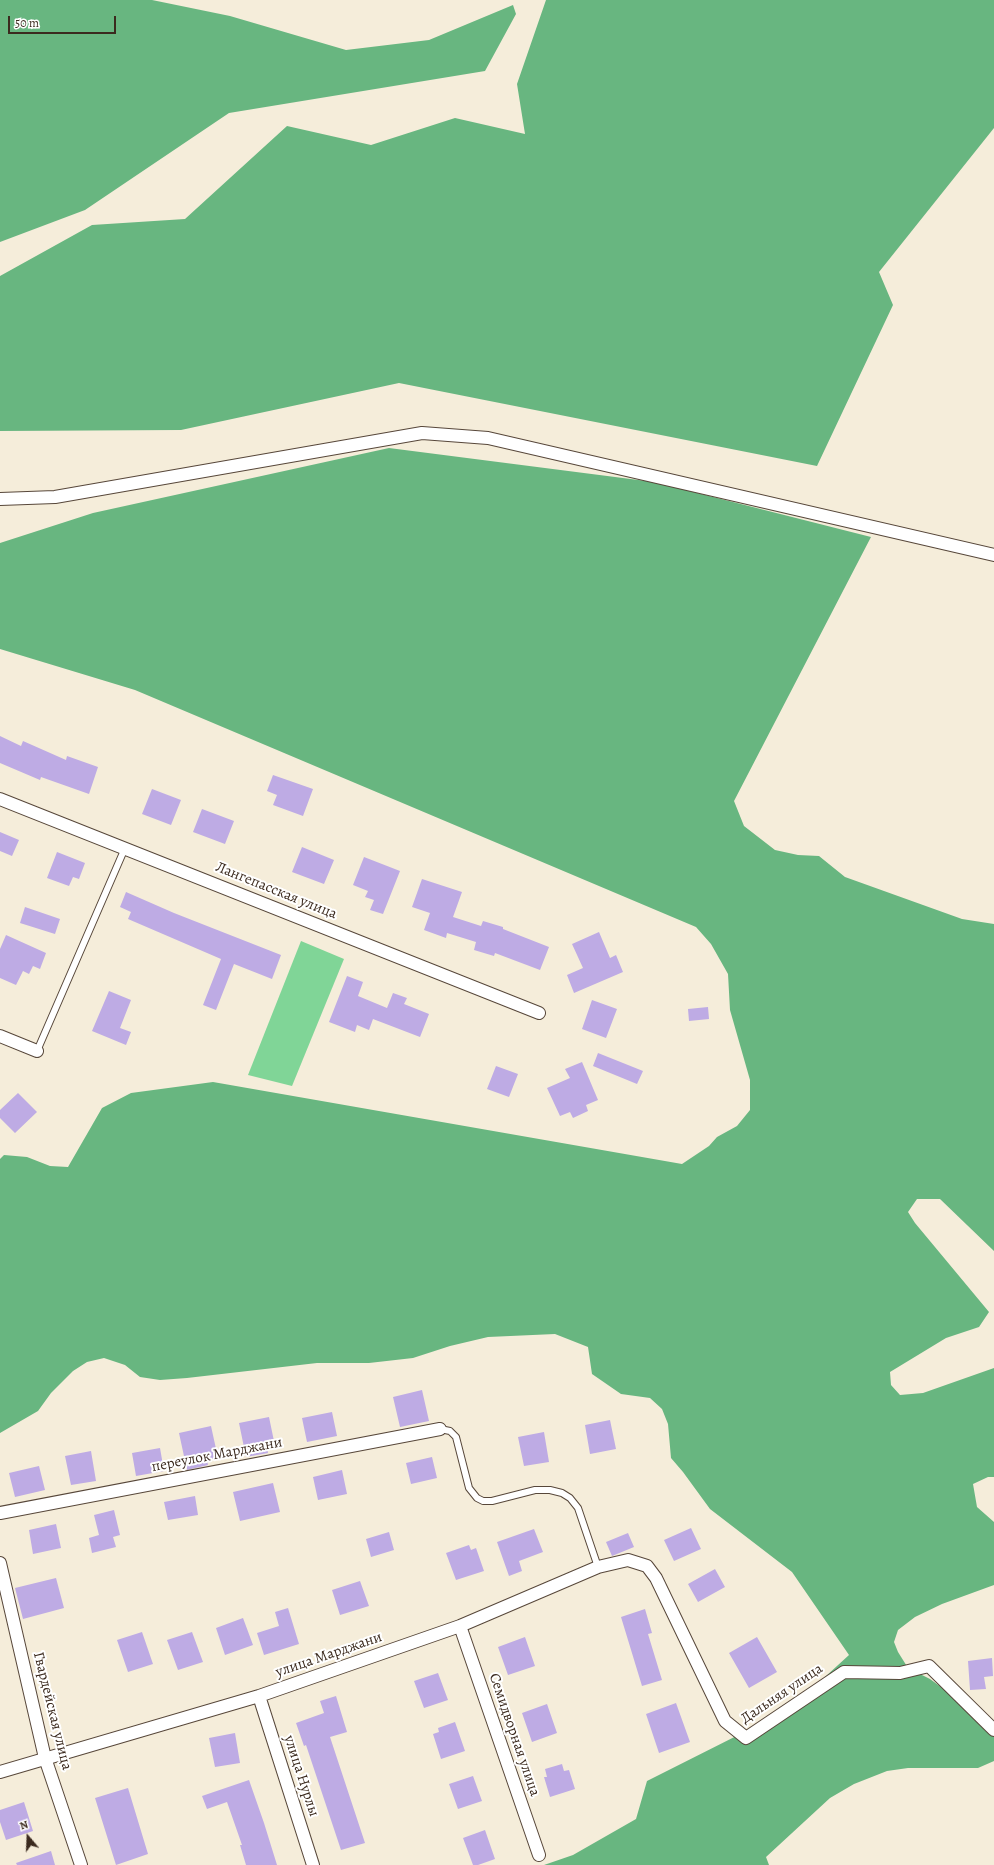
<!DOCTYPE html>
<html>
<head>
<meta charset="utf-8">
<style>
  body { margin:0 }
  #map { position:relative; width:994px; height:1865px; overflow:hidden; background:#f5edda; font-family:Alegreya,serif }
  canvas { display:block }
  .north { position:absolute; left:8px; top:1817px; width:40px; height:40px; -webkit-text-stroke:3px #fff; paint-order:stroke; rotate:341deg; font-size:11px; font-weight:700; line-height:16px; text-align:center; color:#3b2a1e }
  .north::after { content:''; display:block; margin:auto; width:14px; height:18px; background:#3b2a1e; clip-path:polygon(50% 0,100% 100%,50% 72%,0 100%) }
  .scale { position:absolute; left:8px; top:16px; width:108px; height:18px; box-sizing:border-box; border:2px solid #3b2a1e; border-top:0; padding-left:5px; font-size:12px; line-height:14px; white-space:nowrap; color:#3b2a1e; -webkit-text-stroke:3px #fff; paint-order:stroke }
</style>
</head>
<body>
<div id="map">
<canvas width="994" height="1865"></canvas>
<div class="north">N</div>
<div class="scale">50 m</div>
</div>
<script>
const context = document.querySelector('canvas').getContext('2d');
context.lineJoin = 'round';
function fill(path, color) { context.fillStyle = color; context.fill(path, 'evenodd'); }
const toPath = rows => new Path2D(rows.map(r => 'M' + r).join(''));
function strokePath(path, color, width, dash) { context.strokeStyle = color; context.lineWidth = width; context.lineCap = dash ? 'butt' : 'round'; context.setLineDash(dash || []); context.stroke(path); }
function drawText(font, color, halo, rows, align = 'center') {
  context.font = font + ' Alegreya,serif'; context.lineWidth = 4; context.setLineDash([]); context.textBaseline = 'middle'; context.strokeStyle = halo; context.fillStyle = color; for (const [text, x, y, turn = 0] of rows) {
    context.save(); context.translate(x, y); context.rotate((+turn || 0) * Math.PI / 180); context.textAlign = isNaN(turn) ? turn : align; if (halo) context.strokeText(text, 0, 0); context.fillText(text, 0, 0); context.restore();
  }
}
const green = toPath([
  [301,941,344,959,292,1086,248,1075]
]);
const forest = toPath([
  [0,0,152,0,230,16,346,50,429,40,513,5,516,14,485,71,229,113,85,210,0,242],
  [546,0,994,0,994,128,879,272,893,305,817,466,399,383,181,430,0,431,0,276,92,225,185,219,287,126,371,145,455,118,525,134,517,84],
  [389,448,654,482,871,537,734,801,744,826,775,850,798,855,819,856,845,877,962,919,994,924,994,1251,940,1199,917,1199,908,1212,915,1223,989,1312,979,1327,946,1338,890,1372,891,1385,900,1395,923,1393,994,1368,994,1477,988,1477,973,1484,977,1507,994,1522,994,1585,942,1604,915,1617,898,1630,894,1642,898,1652,908,1668,930,1679,986,1720,994,1732,994,1761,978,1768,908,1768,887,1771,854,1784,830,1798,766,1857,769,1865,544,1865,573,1855,636,1819,647,1781,790,1709,849,1655,792,1572,710,1509,683,1472,671,1458,668,1424,662,1409,650,1398,621,1394,592,1374,588,1347,555,1334,488,1337,450,1346,413,1358,369,1363,317,1363,187,1378,160,1380,140,1377,125,1365,104,1358,87,1362,73,1371,51,1393,38,1411,0,1433,0,1159,4,1155,27,1157,50,1166,68,1167,102,1108,131,1093,213,1082,682,1164,709,1146,717,1137,737,1126,750,1110,750,1080,730,1010,728,974,711,944,696,927,135,690,0,649,0,543,93,513]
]);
const building = toPath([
  [0,736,21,746,23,741,66,760,67,756,98,767,89,794,41,777,40,780,0,763],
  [273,775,313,789,303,816,273,805,277,795,267,791],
  [152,789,181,800,171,825,142,814],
  [202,809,234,821,225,844,193,832],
  [0,832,19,840,12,856,0,851],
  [302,847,334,860,324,884,292,872],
  [57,852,85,863,79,879,73,877,69,886,47,878],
  [364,857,400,871,383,914,370,910,374,900,365,897,368,891,353,885],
  [422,879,462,892,453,917,481,926,483,921,503,927,503,929,549,947,540,970,495,953,494,956,474,950,476,942,447,933,446,938,424,930,430,913,412,907],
  [126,892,174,913,281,955,272,979,234,964,216,1010,203,1005,221,959,128,919,131,912,120,907],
  [25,907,60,919,55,934,20,923],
  [599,932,610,958,616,955,623,972,574,993,567,975,583,968,572,944],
  [6,935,46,953,40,969,33,966,29,974,23,971,16,985,0,978,0,949],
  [347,976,363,982,358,996,387,1008,393,993,407,998,404,1004,429,1014,420,1037,373,1019,369,1030,357,1025,355,1032,329,1022],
  [109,991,131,1000,120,1028,131,1032,126,1045,92,1031],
  [592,1000,617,1009,606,1038,582,1029],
  [708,1007,709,1019,689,1021,688,1009],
  [598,1053,643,1071,637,1084,593,1066],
  [582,1062,598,1100,586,1105,588,1111,573,1118,570,1112,560,1116,547,1088,570,1078,565,1069],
  [496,1066,518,1074,509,1097,487,1089],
  [18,1093,37,1112,15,1133,0,1118,0,1110],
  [422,1390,429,1421,400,1427,393,1397],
  [332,1412,337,1436,307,1442,302,1418],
  [269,1417,275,1446,267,1448,268,1453,246,1457,239,1423],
  [610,1420,616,1449,590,1454,585,1425],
  [211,1426,218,1458,207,1460,208,1465,187,1470,179,1433],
  [544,1432,549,1462,524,1466,518,1437],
  [160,1448,164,1471,136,1476,132,1453],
  [91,1451,96,1481,71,1485,65,1456],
  [432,1457,437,1478,411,1484,406,1463],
  [39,1466,45,1490,15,1497,9,1473],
  [342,1470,347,1494,318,1500,313,1477],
  [273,1483,280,1512,240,1521,233,1492],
  [195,1496,198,1515,168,1520,164,1502],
  [114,1510,120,1535,113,1537,116,1547,92,1553,89,1538,99,1535,94,1515],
  [56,1524,61,1548,33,1554,29,1530],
  [691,1528,701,1549,674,1561,664,1540],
  [534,1529,543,1552,519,1561,522,1571,509,1576,497,1542],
  [389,1532,394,1550,371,1557,366,1539],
  [628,1533,634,1547,612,1556,606,1542],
  [469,1545,471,1550,476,1548,484,1571,456,1580,446,1553],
  [715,1569,725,1587,698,1602,688,1584],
  [56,1578,64,1608,23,1619,15,1588],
  [360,1581,369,1606,340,1615,332,1590],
  [288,1608,299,1644,264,1655,257,1633,279,1626,275,1612],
  [645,1609,652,1633,648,1634,662,1680,642,1686,621,1617],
  [243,1618,253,1645,225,1655,216,1628],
  [142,1632,153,1664,128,1672,117,1640],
  [192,1632,203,1662,178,1670,167,1640],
  [525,1637,535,1666,508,1675,498,1647],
  [757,1637,777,1672,749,1688,729,1653],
  [992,1658,993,1676,984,1677,986,1689,970,1690,968,1661],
  [438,1673,448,1700,424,1708,414,1681],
  [336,1696,347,1732,330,1737,365,1843,341,1850,306,1745,304,1746,296,1723,324,1713,320,1701],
  [676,1703,690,1742,659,1753,646,1714],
  [547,1704,557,1733,532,1742,522,1713],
  [455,1722,465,1751,441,1759,433,1734,439,1732,438,1728],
  [235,1733,240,1763,215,1767,209,1738],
  [562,1764,564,1771,569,1770,575,1789,550,1797,544,1777,547,1777,545,1769],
  [473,1776,482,1801,458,1809,449,1784],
  [249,1780,264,1823,277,1865,246,1865,240,1845,242,1845,227,1802,207,1809,202,1796],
  [128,1788,148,1854,116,1865,95,1798],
  [24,1802,33,1831,6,1840,0,1822,0,1810],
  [485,1830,495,1859,478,1865,473,1865,463,1838],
  [51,1851,55,1865,17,1865,16,1863]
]);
const service = toPath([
  [37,1051,125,848],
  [440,1429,450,1431,456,1437,469,1488,477,1498,483,1501,492,1501,535,1490,550,1490,562,1493,570,1498,578,1508,598,1567]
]);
const minor = toPath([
  [0,499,55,497,422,433,488,438,994,555],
  [0,799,539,1013],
  [0,1036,37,1051],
  [0,1513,440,1429],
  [0,1563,45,1758,81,1865],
  [460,1626,539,1855],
  [259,1696,313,1865],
  [0,1772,259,1696,460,1626,598,1567,628,1560,647,1566,656,1578,725,1721,746,1738,844,1672,900,1673,929,1666,994,1730]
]);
const streetNames = [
  ["Лангепасская улица",276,891,22],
  ["переулок Марджани",217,1455,-11],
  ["улица Марджани",329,1655,-19],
  ["Дальняя улица",782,1694,-34],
  ["Гвардейская улица",52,1711,76],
  ["Семидворная улица",514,1735,71],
  ["улица Нурлы",301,1776,72]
];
fill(green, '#80d597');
fill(forest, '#68b680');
fill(building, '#beabe4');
strokePath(service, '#57473a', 8);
strokePath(minor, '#57473a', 14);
strokePath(service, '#fff', 6);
strokePath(minor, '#fff', 12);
drawText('15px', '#3b2a1e', '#fff', streetNames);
</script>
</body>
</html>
